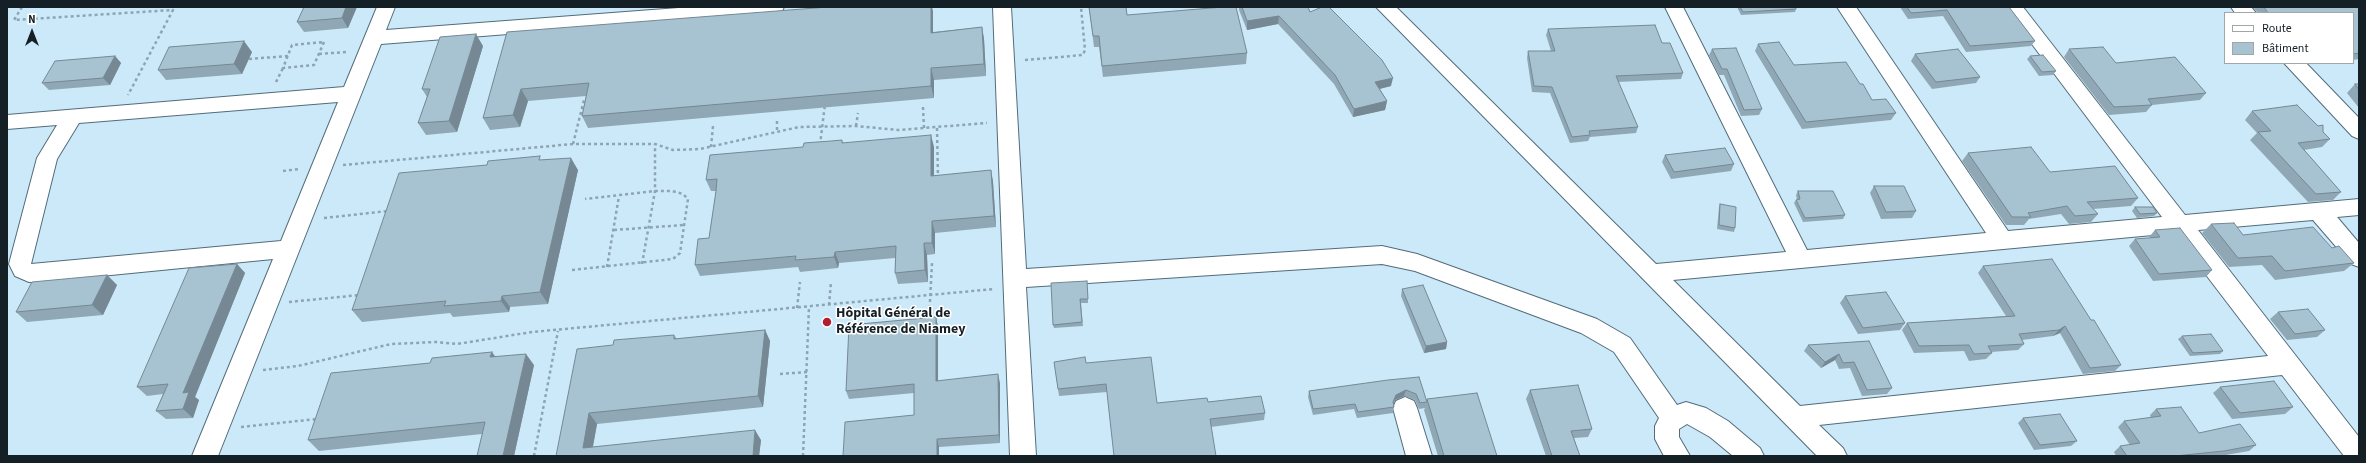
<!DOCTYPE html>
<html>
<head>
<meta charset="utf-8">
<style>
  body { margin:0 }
  #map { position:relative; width:2366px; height:463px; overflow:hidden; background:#cce9f9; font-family:"Source Sans 3",sans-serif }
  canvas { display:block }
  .frame { position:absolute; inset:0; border:8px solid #152026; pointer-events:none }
  .legend { position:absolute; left:2224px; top:12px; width:130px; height:52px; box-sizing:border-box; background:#fff; border:1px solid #a1a6a8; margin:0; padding:5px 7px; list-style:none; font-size:12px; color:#152026 }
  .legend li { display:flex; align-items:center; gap:8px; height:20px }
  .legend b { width:20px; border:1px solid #a1a6a8 }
  .north { position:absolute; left:12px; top:12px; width:40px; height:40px; -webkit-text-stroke:3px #fff; paint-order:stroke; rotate:0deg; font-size:11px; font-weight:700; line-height:16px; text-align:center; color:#152026 }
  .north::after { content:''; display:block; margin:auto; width:14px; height:18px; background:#152026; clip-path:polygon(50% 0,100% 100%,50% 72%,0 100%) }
</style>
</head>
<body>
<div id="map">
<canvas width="2366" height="463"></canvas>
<div class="frame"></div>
<ul class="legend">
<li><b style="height:5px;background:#fff"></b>Route</li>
<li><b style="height:11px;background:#a7c3d2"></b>Bâtiment</li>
</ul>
<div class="north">N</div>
</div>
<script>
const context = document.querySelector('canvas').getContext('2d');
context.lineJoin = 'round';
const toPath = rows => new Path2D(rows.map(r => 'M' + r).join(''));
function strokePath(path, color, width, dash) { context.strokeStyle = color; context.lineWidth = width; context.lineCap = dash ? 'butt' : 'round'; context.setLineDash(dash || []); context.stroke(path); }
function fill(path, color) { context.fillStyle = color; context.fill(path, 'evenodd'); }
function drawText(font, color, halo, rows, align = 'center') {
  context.font = font + ' "Source Sans 3",sans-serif'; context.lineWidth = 3; context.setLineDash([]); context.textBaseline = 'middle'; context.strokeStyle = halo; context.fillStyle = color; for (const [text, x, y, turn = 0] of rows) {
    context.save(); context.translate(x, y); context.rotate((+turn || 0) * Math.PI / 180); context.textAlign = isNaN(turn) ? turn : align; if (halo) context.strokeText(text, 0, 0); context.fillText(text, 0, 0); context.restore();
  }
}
const path = toPath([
  [22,7,14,20,173,10,128,95],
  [324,42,314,65,283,68,292,45,324,42],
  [319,54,346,52],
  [249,59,288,56],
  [1025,60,1083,55,1085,50,1081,7],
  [276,82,283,68],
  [923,107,924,128],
  [777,121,777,132],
  [856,126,858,113],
  [937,128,938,179],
  [573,144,584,100],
  [820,145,825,104],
  [711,147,713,126],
  [343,165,573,144,655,144,673,150,700,149,799,127,856,126,898,130,987,123],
  [283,171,299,169],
  [324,218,388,211],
  [614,230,684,225],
  [642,264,655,191,655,144],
  [607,267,619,196],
  [572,270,673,259,680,253,688,199,683,194,672,191,655,191,585,199],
  [289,302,360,295],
  [829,305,831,282],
  [797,308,800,282],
  [929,320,932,263],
  [263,370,298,366,391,344,436,342,457,344,532,332,994,289],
  [780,374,807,372],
  [241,427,317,419],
  [534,456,558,331],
  [803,456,809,307]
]);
const minor = toPath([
  [377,7,395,7,386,30,692,7,784,7,782,11,775,13,381,44,218,456,192,456,273,259,40,282,29,282,15,276,9,264,37,158,57,125,7,129,7,115,344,87,377,7],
  [338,102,281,241,31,264,57,159,79,123,338,102],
  [993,7,1011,7,1026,269,1382,246,1417,254,1597,319,1630,338,1677,405,1686,402,1706,408,1728,421,1760,448,1764,456,1733,456,1710,437,1687,424,1679,429,1679,437,1690,456,1664,456,1655,439,1655,426,1659,418,1614,352,1581,333,1415,271,1382,264,1026,287,1036,456,1010,456,993,7],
  [1376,7,1396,7,1656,264,1786,252,1665,7,1683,7,1807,250,1986,233,1837,7,1856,7,2008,231,2162,217,2004,7,2023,7,2185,215,2359,199,2359,215,2337,217,2359,243,2359,267,2351,264,2313,220,2198,230,2359,437,2359,456,2344,456,2282,375,1819,425,1843,448,1847,456,1817,456,1376,7],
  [2174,233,2268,356,1800,406,1673,280,2174,233],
  [2231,7,2251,7,2256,13,2235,13,2231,7],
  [2284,63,2306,63,2359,118,2359,139,2352,136,2284,63],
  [1405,397,1414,401,1417,408,1432,456,1406,456,1393,408,1396,401,1405,397]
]);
const wall = toPath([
  [304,7,357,7,348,28,304,32,297,22],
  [1089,7,1126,7,1127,15,1247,53,1246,64,1103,77,1099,47,1094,47],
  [1239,7,1308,7,1310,12,1391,86,1380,89,1387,101,1385,110,1353,117,1334,84,1278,24,1247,30,1239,10],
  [1737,7,1796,7,1796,9,1795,12,1741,15],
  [1900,7,2009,7,2035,41,2031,46,1966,52,1943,16,1908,19],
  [2253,7,2359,7,2359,59,2353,60,2353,13,2258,13],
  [933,11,933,32,982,27,984,39,986,76,934,80,934,98,588,128,582,116,586,96,528,101,520,127,490,130,483,118,507,32],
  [1548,29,1662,43,1683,73,1681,79,1618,82,1638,127,1636,133,1590,137,1588,141,1570,143,1550,93,1532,92,1527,58,1528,51,1551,51,1546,35],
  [1758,44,1794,65,1860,84,1872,100,1896,113,1891,120,1802,129,1755,51],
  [483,46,457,132,426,135,418,123,427,97,422,89],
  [1712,49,1762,109,1759,115,1741,116,1724,75,1719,75,1709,55],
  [2069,49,2116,63,2206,93,2200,100,2152,105,2146,112,2109,115,2064,57],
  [252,52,242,74,166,80,158,70],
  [1915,54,1980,77,1976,83,1932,89,1911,61],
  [115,56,121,63,110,85,49,90,42,83],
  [2030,56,2056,71,2053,75,2039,76,2027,59],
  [2355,84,2359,84,2359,108,2347,93],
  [2252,111,2323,132,2330,139,2322,147,2304,150,2341,192,2333,200,2308,202,2250,140,2257,133,2245,120],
  [842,140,843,143,934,147,934,176,991,170,993,182,996,227,935,233,935,254,927,255,928,282,898,284,895,273,895,258,839,263,838,268,800,272,798,267,700,276,695,265,709,238,716,191,711,191,706,180,803,147],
  [1968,153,2050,172,2138,198,2131,206,2093,209,2098,214,2091,222,2069,224,2061,214,2029,219,2024,225,2006,225,1962,161],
  [1665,155,1734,164,1731,171,1671,179,1662,162],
  [543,160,578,170,548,304,510,307,509,312,453,317,450,313,362,322,352,310],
  [1874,186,1916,211,1912,218,1881,219,1870,193],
  [1798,191,1845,215,1843,219,1803,222,1794,203,1796,200,1797,200,1796,195],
  [1720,204,1735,228,1734,232,1717,229,1719,207],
  [2135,207,2157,213,2154,216,2137,218,2132,211],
  [2211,224,2243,235,2332,248,2354,263,2344,271,2275,280,2262,265,2229,267,2202,233],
  [2155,230,2212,270,2206,277,2153,281,2129,246,2135,239,2150,238,2149,237],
  [237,264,245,273,195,397,199,400,193,418,166,419,156,411,163,394,147,396,137,387],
  [1983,266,2091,320,2121,365,2115,371,2083,374,2060,333,2053,336,2022,340,2024,344,2018,350,1991,352,1992,353,1986,359,1969,361,1964,351,1914,353,1902,330,1907,323,2006,316,1978,273],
  [107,275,117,285,103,315,27,322,16,312],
  [1087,281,1088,303,1081,303,1083,326,1054,328,1053,325],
  [1402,289,1447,342,1446,349,1424,353,1401,296],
  [1845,296,1905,323,1900,330,1858,334,1840,303],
  [2278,312,2325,330,2317,337,2287,340,2270,319],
  [938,326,938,381,1000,383,1000,443,939,447,939,456,843,456,914,415,914,393,849,399,846,391],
  [765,330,770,341,763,407,597,424,593,447,761,440,759,456,556,456,613,345,674,335,677,339],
  [2182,336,2223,351,2220,354,2190,356,2178,339],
  [1869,341,1892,388,1887,394,1862,396,1850,368,1839,369,1835,360,1821,368,1804,351,1808,345],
  [495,357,534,365,514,456,477,456,482,434,319,451,308,440],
  [1054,362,1086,363,1157,403,1208,402,1265,413,1264,420,1211,427,1107,392,1059,396],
  [1419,377,1426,402,1427,399,1497,456,1438,456,1424,410,1425,408,1419,409,1415,400,1404,396,1395,400,1393,403,1394,407,1393,413,1357,418,1354,409,1313,415,1308,397,1309,391],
  [2220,387,2293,407,2285,414,2232,419,2213,393],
  [1530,390,1592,429,1588,437,1574,438,1580,456,1546,456,1526,399],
  [2156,409,2199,433,2256,445,2249,451,2220,456,2116,456,2114,452,2120,446,2130,445,2118,427,2124,421,2151,418,2150,415],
  [2023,418,2077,441,2071,446,2034,450,2018,423]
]);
const shadedWall = toPath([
  [346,7,357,7,348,28,342,18],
  [931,7,932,7,933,11,933,45,931,33],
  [1279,16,1278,24,1247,30,1247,21],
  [982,27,984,39,986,76,984,64],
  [476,34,483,46,457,132,449,121],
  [244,41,252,52,242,74,234,64],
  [115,56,121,63,110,85,103,78],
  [931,68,934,80,934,98,931,86],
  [1393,78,1391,86,1374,90,1375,82],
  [521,89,528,101,520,127,513,115],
  [1387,101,1385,110,1353,117,1354,109],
  [931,135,934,147,934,188,931,176],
  [571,158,578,170,548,304,540,292],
  [991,170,993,182,996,227,994,216],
  [932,221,935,233,935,254,932,243],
  [924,243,927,255,928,282,925,270],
  [835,252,839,263,838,268,834,257],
  [237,264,245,273,195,397,199,400,193,418,183,409,183,393],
  [107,275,117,285,103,315,92,305],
  [502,296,510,307,509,312,501,301],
  [936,317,938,326,938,390,936,381],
  [2065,326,2060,333,2053,336,2059,330],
  [765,330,770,341,763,407,758,396],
  [1447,342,1446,349,1424,353,1426,346],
  [492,352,500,363,490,357],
  [526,354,534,365,514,456,503,456],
  [1839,354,1835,360,1821,368,1825,362],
  [998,374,1000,383,1000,443,999,435],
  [1406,390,1404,396,1395,400,1392,407,1393,402,1396,395],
  [589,413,597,424,591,456,583,448],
  [755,430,761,440,759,456,753,456],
  [937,439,939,447,939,456,937,456]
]);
const building = toPath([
  [304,7,346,7,342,18,297,22,304,7],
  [828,7,931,7,931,33,982,27,984,64,931,68,931,86,582,116,589,83,521,89,513,115,483,118,507,32,828,7],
  [1089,7,1126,7,1127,15,1223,7,1236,7,1247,53,1102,66,1099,36,1093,36,1089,7],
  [1242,7,1308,7,1310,12,1322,7,1329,7,1382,60,1393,78,1375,82,1387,101,1354,109,1335,75,1279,16,1247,21,1242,7],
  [1740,7,1796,7,1796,9,1743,12,1740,7],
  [1907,7,2009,7,2035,41,1970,46,1947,10,1911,13,1907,7],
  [2264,7,2359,7,2359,53,2353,54,2353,13,2268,13,2264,7],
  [1655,25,1662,43,1670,43,1683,73,1616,76,1638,127,1589,131,1590,135,1572,137,1552,87,1534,86,1528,51,1555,51,1548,29,1655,25],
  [476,34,449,121,418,123,430,89,422,89,440,37,476,34],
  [244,41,234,64,158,70,169,47,244,41],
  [1779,42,1794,65,1846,62,1860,84,1863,84,1872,100,1886,99,1896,113,1806,122,1758,44,1779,42],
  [2103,47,2116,63,2175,57,2206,93,2148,99,2152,105,2114,107,2069,49,2103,47],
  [1736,48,1762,109,1744,110,1727,69,1722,69,1712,49,1736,48],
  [1958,49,1980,77,1936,82,1915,54,1958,49],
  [2043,55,2056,71,2042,72,2030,56,2043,55],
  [115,56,103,78,42,83,55,61,115,56],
  [2355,84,2359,84,2359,90,2355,84],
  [2297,105,2318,126,2323,125,2323,132,2330,139,2298,143,2341,192,2316,194,2258,132,2271,131,2252,111,2297,105],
  [931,135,931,176,991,170,994,216,932,221,932,243,924,243,925,270,895,273,896,246,835,252,834,257,795,260,796,256,695,265,698,239,709,238,716,191,717,179,706,180,710,155,803,147,804,143,831,141,842,140,842,143,931,135],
  [2031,147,2050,172,2115,166,2138,198,2087,202,2098,214,2075,216,2067,206,2028,213,2031,217,2012,217,1968,153,2031,147],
  [1725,148,1734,164,1674,172,1665,155,1725,148],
  [540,156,539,160,571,158,540,292,502,296,501,301,444,306,446,301,352,310,399,173,487,165,488,161,540,156],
  [1874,186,1904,186,1916,211,1886,212,1874,186],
  [1798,191,1833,191,1845,215,1805,218,1796,200,1800,199,1798,191],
  [1720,204,1736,207,1735,228,1719,225,1720,204],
  [2135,207,2153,207,2157,213,2140,214,2135,207],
  [2234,223,2243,235,2313,227,2332,248,2339,246,2354,263,2285,271,2272,256,2238,258,2211,224,2234,223],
  [2180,228,2212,270,2159,274,2135,239,2160,237,2155,230,2180,228],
  [2052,259,2091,320,2094,320,2121,365,2090,368,2065,326,2059,330,2019,334,2024,344,1988,346,1992,353,1974,354,1969,345,1919,346,1907,323,2015,316,1983,266,2052,259],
  [237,264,183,393,189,392,183,409,156,411,168,384,137,387,189,268,237,264],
  [107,275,92,305,16,312,32,282,107,275],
  [1087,281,1088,299,1080,299,1082,322,1053,325,1051,283,1087,281],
  [1423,285,1447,342,1426,346,1402,289,1423,285],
  [1886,292,1905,323,1863,328,1845,296,1886,292],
  [2308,309,2325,330,2295,334,2278,312,2308,309],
  [936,317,936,381,998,374,999,435,937,439,937,456,843,456,845,422,914,415,914,384,846,391,849,325,936,317],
  [765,330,758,396,589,413,583,448,755,430,753,456,556,456,577,349,613,345,614,340,674,335,674,339,765,330],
  [2211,334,2223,351,2193,353,2182,336,2211,334],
  [1869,341,1892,388,1867,390,1854,362,1843,363,1839,354,1825,362,1808,345,1869,341],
  [492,352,490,357,526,354,503,456,477,456,485,422,308,440,331,373,430,363,432,358,492,352],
  [1085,357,1086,363,1151,357,1157,403,1207,398,1208,402,1261,396,1265,413,1210,419,1216,456,1114,456,1106,384,1058,389,1054,362,1085,357],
  [1419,377,1427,402,1420,403,1416,394,1406,390,1396,395,1393,402,1394,407,1358,412,1355,404,1313,409,1309,391,1388,380,1419,377],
  [2274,381,2293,407,2240,413,2220,387,2274,381],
  [1578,385,1592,429,1571,431,1580,456,1552,456,1530,390,1578,385],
  [1477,393,1497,456,1444,456,1427,399,1477,393],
  [2181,407,2199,433,2240,424,2256,445,2224,451,2175,456,2127,456,2120,446,2140,443,2124,421,2161,416,2156,409,2181,407],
  [2060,414,2077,441,2040,445,2023,418,2060,414]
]);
const markers = [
  [827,322,5,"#b11e2f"]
];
const poiNames = [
  ["Hôpital Général de",836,314],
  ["Référence de Niamey",836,330]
];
strokePath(minor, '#526c7a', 2);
strokePath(path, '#8ea5b1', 2.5, [3, 3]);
fill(minor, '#fff');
fill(wall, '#90a8b5');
fill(shadedWall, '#758893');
fill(building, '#a7c3d2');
strokePath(building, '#758893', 1);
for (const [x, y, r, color] of markers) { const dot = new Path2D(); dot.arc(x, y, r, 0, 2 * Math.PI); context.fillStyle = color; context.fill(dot); strokePath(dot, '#fff', 1.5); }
drawText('bold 14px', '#152026', '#fff', poiNames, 'left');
</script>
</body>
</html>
